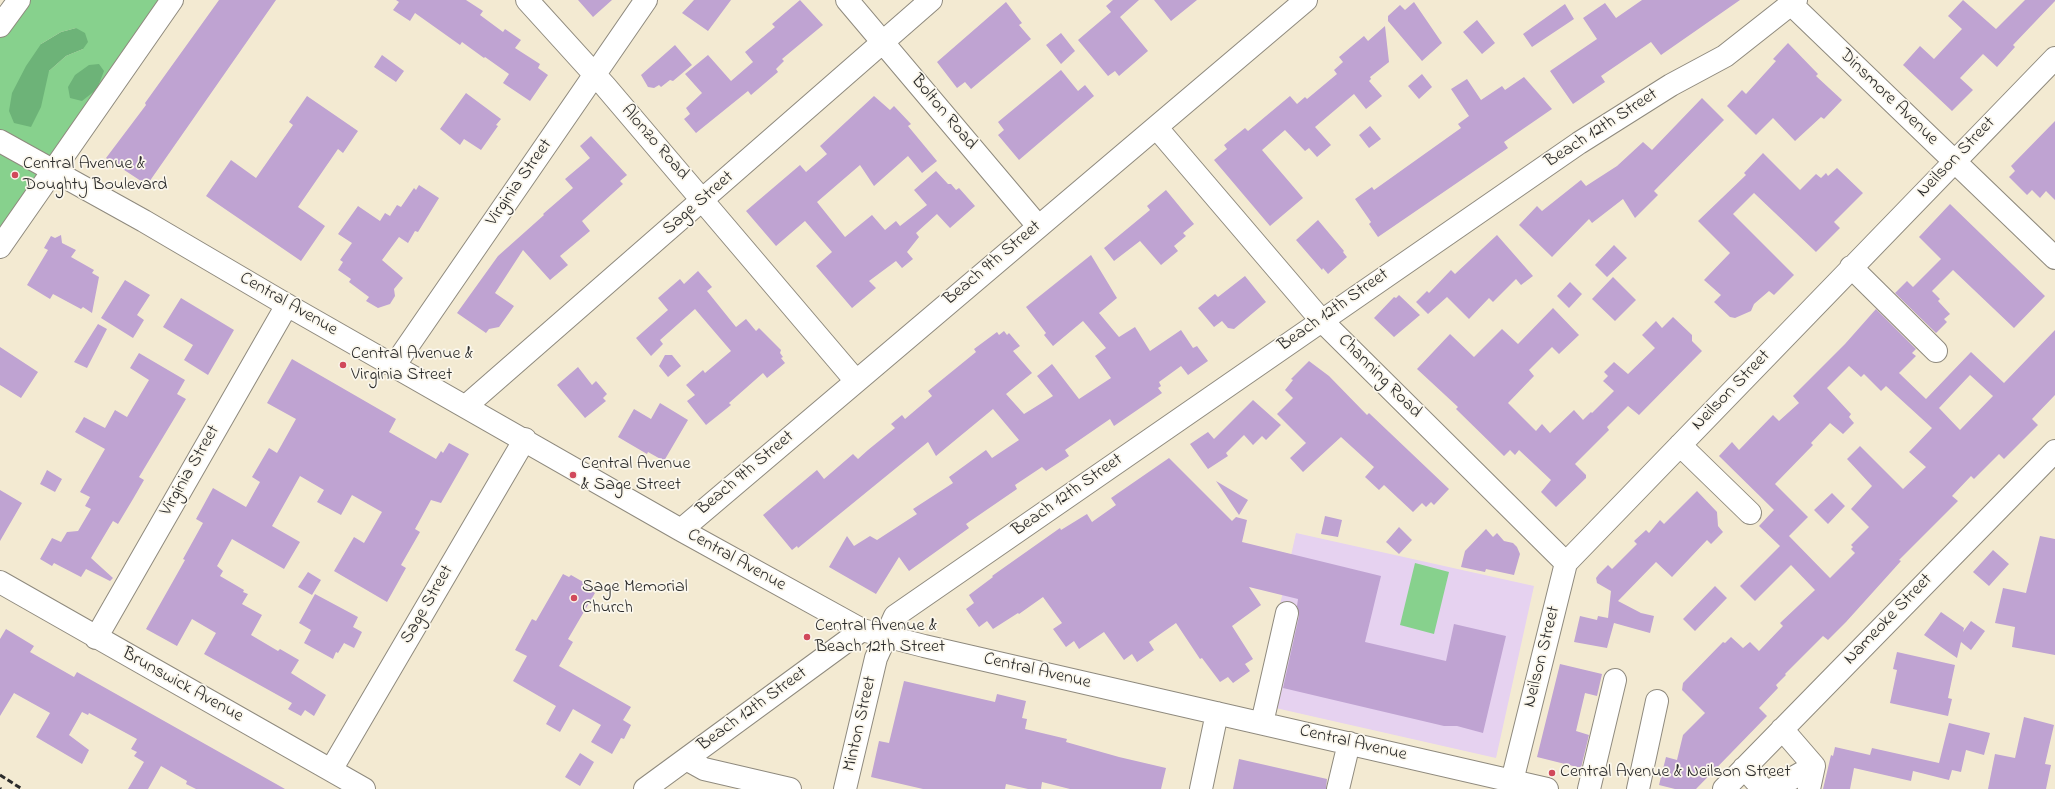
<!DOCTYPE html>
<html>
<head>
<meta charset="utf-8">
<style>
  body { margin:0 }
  canvas { display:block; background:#f3ead2 }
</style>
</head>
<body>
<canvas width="2055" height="789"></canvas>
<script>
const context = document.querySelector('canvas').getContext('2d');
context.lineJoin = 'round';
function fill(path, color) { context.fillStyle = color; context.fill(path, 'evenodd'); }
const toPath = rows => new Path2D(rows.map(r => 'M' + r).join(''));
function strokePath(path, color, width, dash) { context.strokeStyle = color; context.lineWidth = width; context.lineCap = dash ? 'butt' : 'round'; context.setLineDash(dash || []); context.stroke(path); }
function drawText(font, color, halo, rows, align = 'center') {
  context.font = font + ' "Indie Flower",sans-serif'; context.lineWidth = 3.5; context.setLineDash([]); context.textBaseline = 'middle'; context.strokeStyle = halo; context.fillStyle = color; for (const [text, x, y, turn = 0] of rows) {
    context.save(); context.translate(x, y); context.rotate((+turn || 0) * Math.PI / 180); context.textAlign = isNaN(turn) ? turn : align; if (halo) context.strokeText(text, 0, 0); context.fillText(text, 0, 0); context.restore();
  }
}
const built = toPath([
  [1296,533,1534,586,1496,758,1258,704]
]);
const green = toPath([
  [15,0,169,0,53,168,0,139,0,18],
  [76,28,83,49,66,56,49,71,41,44,61,32],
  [0,144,50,171,0,241],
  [1415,563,1449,572,1434,634,1400,625]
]);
const forest = toPath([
  [76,28,85,33,88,42,83,49,66,56,49,71,41,107,31,127,14,123,9,111,12,93,26,66,41,44,61,32],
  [99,64,104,71,97,89,82,101,70,98,68,87,75,75,89,65]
]);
const building = toPath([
  [219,0,276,0,147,185,106,158,146,105,145,103],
  [396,0,466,0,483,11,480,15,503,32,505,29,521,40,515,48,540,64,538,68,548,75,530,101,503,83,509,74,485,57,484,58,462,42,460,45,415,13,410,21,393,10,399,2],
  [578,0,612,0,593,17],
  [694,0,731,0,708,31,682,13],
  [800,0,823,25,782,59,784,61,776,69,778,72,751,95,748,91,696,133,684,119,690,114,686,108,702,93,685,74,708,55,731,81,753,62,745,52,775,27,772,24],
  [1113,0,1139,0,1120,17,1148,51,1119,76,1115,71,1108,76,1078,40,1111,12,1106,6],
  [1154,0,1197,0,1171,21],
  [1642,0,1740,0,1661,55,1651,42,1601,76,1605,82,1573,104,1550,71,1597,39,1583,18,1605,3,1616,18],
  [1963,0,1996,29,2025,0,2055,0,2055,1,2013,45,2015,47,1997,67,1983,54,1960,78,1973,90,1952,111,1903,65,1920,46,1934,59,1962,29,1948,16],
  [1006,2,1022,23,1019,25,1031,39,971,89,965,82,957,88,937,62],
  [1414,2,1442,43,1422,61,1388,21,1388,16,1400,5,1405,10],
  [1565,4,1574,19,1532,47,1523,34],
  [1477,20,1495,43,1482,54,1463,32],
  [1385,26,1389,62,1370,77,1371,79,1369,81,1382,96,1366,109,1354,94,1315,127,1331,145,1317,157,1309,148,1305,151,1285,130,1262,150,1303,198,1270,226,1214,160,1227,149,1224,145,1245,128,1248,131,1290,96,1297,104,1305,97,1307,99,1337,74,1334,70,1343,62,1339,57,1364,36,1368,41],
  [1061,33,1075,51,1061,64,1046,45],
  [1788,43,1818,74,1816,76,1842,100,1824,119,1821,117,1795,141,1773,118,1756,135,1727,106,1742,90,1746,94,1776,61,1773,59],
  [675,45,692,65,673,81,670,80,661,87,659,85,654,88,648,87,641,75],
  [382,55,404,71,396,82,374,67],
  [1061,70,1078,91,1085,85,1094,96,1019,160,998,135,1004,130,998,122],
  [1422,74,1432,87,1419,99,1408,86],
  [1524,77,1552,109,1504,142,1508,148,1378,237,1369,224,1371,222,1355,199,1372,187,1374,190,1461,128,1458,124,1469,116,1451,89,1467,79,1481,100,1502,86,1505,90],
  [466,93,501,119,496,125,498,126,481,150,464,139,460,145,440,129],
  [307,96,358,131,343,153,338,149,298,207,325,226,301,261,206,196,231,160,256,178,293,125,289,122],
  [874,96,890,110,894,106,911,124,908,126,937,161,922,173,908,156,874,186,860,165,817,202,845,237,872,215,885,230,896,221,900,226,927,205,914,190,936,171,948,184,951,184,956,190,959,188,975,206,950,228,937,214,916,233,919,237,907,252,913,259,902,268,896,261,869,281,876,288,852,308,816,266,832,252,805,221,776,246,746,211,800,165,806,172,827,154,820,146],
  [1702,98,1724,120,1654,191,1658,195,1635,218,1623,199,1592,223,1589,219,1552,257,1519,225,1537,206,1542,211,1581,180,1586,186,1617,166,1643,142,1652,150],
  [2055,121,2055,200,2046,191,2040,198,2032,190,2027,195,2009,177,2015,171,2011,166],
  [1370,126,1381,139,1369,148,1359,135],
  [591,136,627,175,620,181,623,184,582,221,590,231,560,256,568,265,550,280,523,250,495,293,514,306,499,327,489,329,486,333,457,313,498,256,544,215,543,214,573,188,565,179,590,158,580,146],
  [1763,153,1800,190,1816,174,1821,178,1826,173,1828,176,1837,168,1863,193,1834,222,1840,228,1816,252,1754,193,1733,214,1794,275,1774,295,1769,291,1754,304,1751,311,1735,318,1730,317,1714,302,1721,295,1704,280,1730,253,1698,221,1746,175,1744,173],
  [419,185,439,198,418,232,415,231,408,243,399,237,382,260,403,278,394,289,395,296,390,304,378,308,366,301,369,297,349,282,351,279,338,270,343,262,340,260,352,243,338,234,358,206,380,221,385,213,390,216,397,205,401,207,414,188,416,190],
  [1166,190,1194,224,1183,233,1186,236,1174,246,1178,251,1161,265,1140,241,1114,261,1104,248,1150,210,1147,206],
  [1950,204,2045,296,2014,328,1953,270,1932,291,1940,299,1938,301,1950,314,1944,319,1947,322,1936,333,1895,293,1907,281,1913,287,1941,259,1919,237],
  [1318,220,1344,251,1343,252,1347,257,1328,274,1323,268,1322,270,1296,240],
  [61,235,62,243,76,250,71,257,94,270,92,273,99,277,92,313,83,307,81,309,53,294,50,299,27,285,48,250,44,248,51,236,55,238],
  [1497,235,1533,276,1521,285,1516,279,1493,302,1489,298,1469,319,1447,297,1428,314,1416,302,1427,291,1429,293,1451,270,1455,274],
  [1614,245,1627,258,1607,277,1595,265],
  [1091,255,1117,298,1099,313,1119,337,1135,327,1150,351,1181,330,1193,348,1197,346,1208,361,1188,375,1181,366,1159,382,1161,386,1158,388,1162,393,1114,426,1110,419,1065,450,1069,456,1046,471,1042,467,1015,485,1017,489,966,524,969,528,909,571,899,557,876,594,829,567,847,536,854,546,870,536,877,540,917,514,913,509,953,483,949,477,986,450,992,458,1019,440,993,409,936,456,928,442,798,548,797,546,792,550,763,515,817,470,824,479,853,454,858,459,868,450,895,428,891,424,902,415,905,419,932,396,928,391,976,352,974,349,997,332,999,335,1004,331,1007,335,1009,333,1020,346,1013,351,1032,373,1006,394,1024,414,1053,396,1037,376,1052,364,1079,399,1111,378,1095,356,1106,348,1083,321,1053,346,1044,335,1046,333,1026,307],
  [698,271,712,287,707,291,736,327,746,319,756,331,759,328,781,350,780,353,783,357,781,358,785,363,767,378,763,373,729,403,731,405,706,425,687,401,695,395,686,385,703,370,705,373,731,351,695,309,660,340,663,344,651,356,636,338,668,310,658,298,680,279,684,284],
  [1245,276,1266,302,1234,329,1228,328,1222,321,1214,327,1198,308,1215,294,1218,297],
  [1613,277,1636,300,1615,321,1592,299],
  [125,280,150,295,137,315,144,320,133,338,101,318],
  [1570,282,1582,294,1569,308,1557,296],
  [1399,295,1420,315,1394,337,1374,318,1394,297,1396,298],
  [181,298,234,330,208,375,184,360,193,345,163,327],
  [1553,308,1579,335,1559,354,1552,347,1529,370,1534,376,1508,403,1536,431,1542,424,1550,433,1574,410,1583,420,1591,412,1592,413,1614,391,1603,381,1608,376,1604,372,1614,362,1628,374,1655,348,1642,335,1656,321,1662,328,1673,317,1692,335,1692,341,1702,351,1639,415,1628,406,1607,427,1609,430,1575,464,1586,475,1586,478,1556,507,1541,492,1551,480,1519,450,1515,455,1510,450,1504,456,1456,409,1458,407,1417,369,1450,334,1474,357,1502,329,1518,344],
  [1876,309,1916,349,1912,353,1916,356,1899,373,1926,399,1971,352,2004,383,2055,330,2055,395,2032,419,2038,425,2004,459,1999,454,1974,479,1971,476,1952,496,1958,501,1899,560,1901,561,1846,622,1828,640,1823,636,1785,674,1786,675,1776,685,1778,688,1759,708,1767,716,1696,789,1675,789,1659,785,1666,757,1677,760,1683,735,1705,713,1682,690,1683,683,1723,642,1725,643,1731,637,1743,648,1750,642,1759,651,1783,626,1780,623,1815,590,1791,565,1755,601,1740,586,1780,546,1759,526,1774,510,1719,456,1732,442,1739,450,1773,415,1779,421,1799,403,1793,396,1845,344],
  [1849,366,1861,377,1864,374,1881,391,1886,386,1932,428,1909,452,1926,467,1903,489,1860,446,1847,459,1872,486,1851,509,1869,527,1851,545,1853,547,1851,549,1855,553,1830,578,1789,536,1808,517,1775,484,1813,445,1811,443,1830,423,1843,434,1854,423,1849,417,1851,414,1827,388],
  [1970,375,1993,396,1960,430,1939,408],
  [98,324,107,329,87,368,74,362],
  [0,347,38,372,21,398,0,385],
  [139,353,185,380,177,394,186,399,139,477,144,480,133,499,118,524,113,521,91,558,113,578,110,581,86,569,81,577,54,563,52,566,40,559,52,538,61,542,67,532,78,531,91,509,85,506,90,497,80,492,105,449,75,432,84,417,105,428,115,410,127,417,149,380,130,368],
  [665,355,672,355,681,366,668,377,659,366],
  [292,359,396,419,389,432,436,459,441,451,443,453,449,443,469,454,441,503,431,500,415,529,420,532,401,565,406,568,387,602,334,571,354,537,364,543,382,512,352,495,341,515,317,502,324,490,300,476,272,526,300,542,284,569,232,539,217,566,223,571,220,576,244,590,243,592,248,594,242,604,262,615,251,635,278,651,280,649,299,660,291,673,326,695,314,716,305,710,301,716,288,709,292,703,204,654,216,633,192,619,177,646,146,629,185,560,183,559,203,523,196,519,213,488,246,507,260,482,252,477,269,448,277,453,296,419,267,403],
  [1309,361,1329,376,1367,415,1369,413,1449,489,1434,505,1431,502,1426,507,1422,503,1413,512,1384,485,1379,490,1365,477,1374,467,1341,437,1303,472,1290,458,1306,443,1277,414,1293,398,1285,390,1293,380,1291,379],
  [578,367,592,385,596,381,607,394,603,398,606,401,585,418,557,385],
  [1253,400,1281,425,1266,440,1262,436,1253,445,1244,435,1226,453,1228,456,1208,469,1190,444,1208,432,1214,439],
  [660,403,688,420,664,461,648,452,647,454,618,437,634,409,651,419],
  [1169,458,1232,521,1236,517,1247,520,1242,542,1381,576,1365,642,1446,661,1454,624,1506,636,1483,733,1457,726,1444,726,1283,688,1299,616,1297,606,1298,599,1249,587,1261,605,1232,626,1253,659,1245,664,1250,671,1233,683,1228,677,1220,682,1202,658,1200,659,1176,623,1149,642,1154,650,1137,662,1132,654,1124,660,1104,632,1079,649,1074,641,1066,647,1053,629,1062,623,1043,597,1019,614,1018,613,993,629,987,621,979,627,966,609,974,603,969,595,993,577,992,576,1060,528,1061,530,1087,514,1092,522,1116,505,1111,498],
  [47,470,62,479,55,492,40,484],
  [1216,481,1248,500,1239,515],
  [0,490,22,503,0,541],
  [1697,491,1717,512,1718,526,1723,532,1711,544,1707,540,1672,577,1656,562,1618,601,1641,613,1654,616,1650,633,1614,623,1607,648,1574,642,1580,616,1597,620,1598,616,1608,618,1611,591,1597,583,1596,578,1599,574,1608,565,1612,569,1637,544,1634,541,1646,530,1649,533,1660,520,1664,524],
  [1832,493,1845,506,1828,524,1814,510],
  [1325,516,1342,520,1338,537,1321,534],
  [1399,527,1412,540,1399,554,1386,542],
  [1486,529,1493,537,1497,533,1504,541,1513,543,1517,547,1520,554,1514,575,1486,569,1485,572,1461,567,1465,551],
  [2040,536,2055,539,2055,655,2012,647,2015,627,1995,623,2003,588,2026,593],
  [1993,550,2009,564,1989,586,1973,572],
  [308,572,321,580,312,595,298,587],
  [563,574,569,577,571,575,592,587,590,590,595,593,568,639,573,642,559,666,631,707,623,720,631,725,624,739,621,738,612,754,591,742,601,725,573,709,560,732,546,724,556,706,513,681,527,656,515,650,532,619,536,621],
  [1715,586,1727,598,1695,631,1683,619],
  [315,594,358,617,353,627,362,632,354,648,344,643,338,653,336,652,333,659,304,643,311,630,299,623],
  [1941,612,1964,628,1963,632,1971,621,1985,631,1971,650,1961,642,1957,658,1924,635],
  [6,629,34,646,30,652,74,677,77,672,285,789,196,789,186,784,187,781,161,766,148,789,128,789,144,762,134,756,137,752,131,749,137,739,89,713,88,715,82,712,69,735,89,750,82,764,36,737,50,713,14,693,0,716,0,639],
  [1897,652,1955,665,1948,698,1952,699,1948,716,1890,703,1897,670,1893,669],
  [1560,664,1602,674,1597,696,1585,693,1576,731,1589,735,1581,768,1537,757],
  [904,681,995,702,997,694,1026,701,1022,718,1027,719,1025,729,1067,739,1066,742,1119,757,1166,768,1161,789,1070,789,1042,782,1041,789,1028,789,1006,784,1005,789,923,789,871,777,879,741,889,743],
  [2024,717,2054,725,2045,764,2051,765,2046,789,1988,789,1995,754,2015,758],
  [1949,723,1990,733,1984,755,1966,750,1961,772,1952,770,1949,780,1913,771,1911,781,1854,768,1850,789,1823,789,1831,755,1833,756,1835,747,1870,755,1872,748,1939,763],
  [580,753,594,762,580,786,565,777],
  [1239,759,1327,779,1326,789,1233,789]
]);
const minor = toPath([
  [527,0,605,86,856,381],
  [847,0,1038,226],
  [1791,4,2055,258],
  [1156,127,1321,320,1566,563],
  [0,141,144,221,287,305,681,530,862,630,924,646,1547,789],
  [1851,267,1936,351],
  [394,366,646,0],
  [466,406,931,0],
  [1680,445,1750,513],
  [681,530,1306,0],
  [0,582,364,789],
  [96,638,287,305],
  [1262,723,1287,613],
  [1782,729,1814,766,1809,789],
  [686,759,704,769,790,789],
  [1744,768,1763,789],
  [331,770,525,439],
  [1512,781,1566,563,2055,58],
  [645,789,862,630],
  [845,789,876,658,895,616,1579,143,1671,85,1725,56,1796,0],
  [1201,789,1217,713],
  [1338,789,1349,743],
  [1589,789,1615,680],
  [1638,789,1657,701],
  [1724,789,2055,451],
  [1773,789,1814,766]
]);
const major = toPath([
  [0,247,172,0]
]);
const highway = toPath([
  [0,26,19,0]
]);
const rail = toPath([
  [0,775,22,789],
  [0,788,1,789]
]);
const markers = [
  [15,175,4,"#d1495b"],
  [343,365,4,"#d1495b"],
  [573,475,4,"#d1495b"],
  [574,598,4,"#d1495b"],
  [807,637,4,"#d1495b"],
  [1552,773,4,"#d1495b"]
];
const streetNames = [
  ["Dinsmore Avenue",1888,98,44],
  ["Bolton Road",943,113,50],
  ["Beach 12th Street",1602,129,-33],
  ["Alonzo Road",654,143,49],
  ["Neilson Street",1957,158,-46],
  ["Virginia Street",520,183,-55],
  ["Sage Street",699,204,-41],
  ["Beach 9th Street",993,264,-40],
  ["Central Avenue",288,305,30],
  ["Beach 12th Street",1334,311,-35],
  ["Channing Road",1379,377,45],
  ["Neilson Street",1732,391,-46],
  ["Virginia Street",191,471,-60],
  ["Beach 9th Street",746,474,-40],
  ["Beach 12th Street",1068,496,-35],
  ["Central Avenue",736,561,29],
  ["Sage Street",428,605,-60],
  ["Nameoke Street",1889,620,-46],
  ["Neilson Street",1543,657,-76],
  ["Central Avenue",1037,672,13],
  ["Brunswick Avenue",182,686,29],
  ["Beach 12th Street",753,710,-36],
  ["Minton Street",861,724,-77],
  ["Central Avenue",1353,744,13]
];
const poiNames = [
  ["Central Avenue &",23,165],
  ["Doughty Boulevard",23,186],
  ["Central Avenue &",351,355],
  ["Virginia Street",351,376],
  ["Central Avenue",581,465],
  ["& Sage Street",581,486],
  ["Sage Memorial",582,588],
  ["Church",582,609],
  ["Central Avenue &",815,627],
  ["Beach 12th Street",815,648],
  ["Central Avenue & Neilson Street",1560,773]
];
fill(built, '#e6d2f0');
fill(green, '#87d18d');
fill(forest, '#6db378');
fill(building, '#bfa3d2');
strokePath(minor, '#8f8a7e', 24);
strokePath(major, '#8f8a7e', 24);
strokePath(highway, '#8f8a7e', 24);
strokePath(minor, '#fff', 22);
strokePath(major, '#fff', 22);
strokePath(highway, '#fff', 22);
strokePath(rail, '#2b2b2b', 3, [6, 3]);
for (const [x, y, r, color] of markers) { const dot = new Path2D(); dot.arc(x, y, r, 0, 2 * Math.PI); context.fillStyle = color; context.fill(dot); strokePath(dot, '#fbf7ec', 1.5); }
drawText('18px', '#2b2b2b', '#fbf7ec', streetNames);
drawText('18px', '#2b2b2b', '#fbf7ec', poiNames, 'left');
</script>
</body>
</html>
